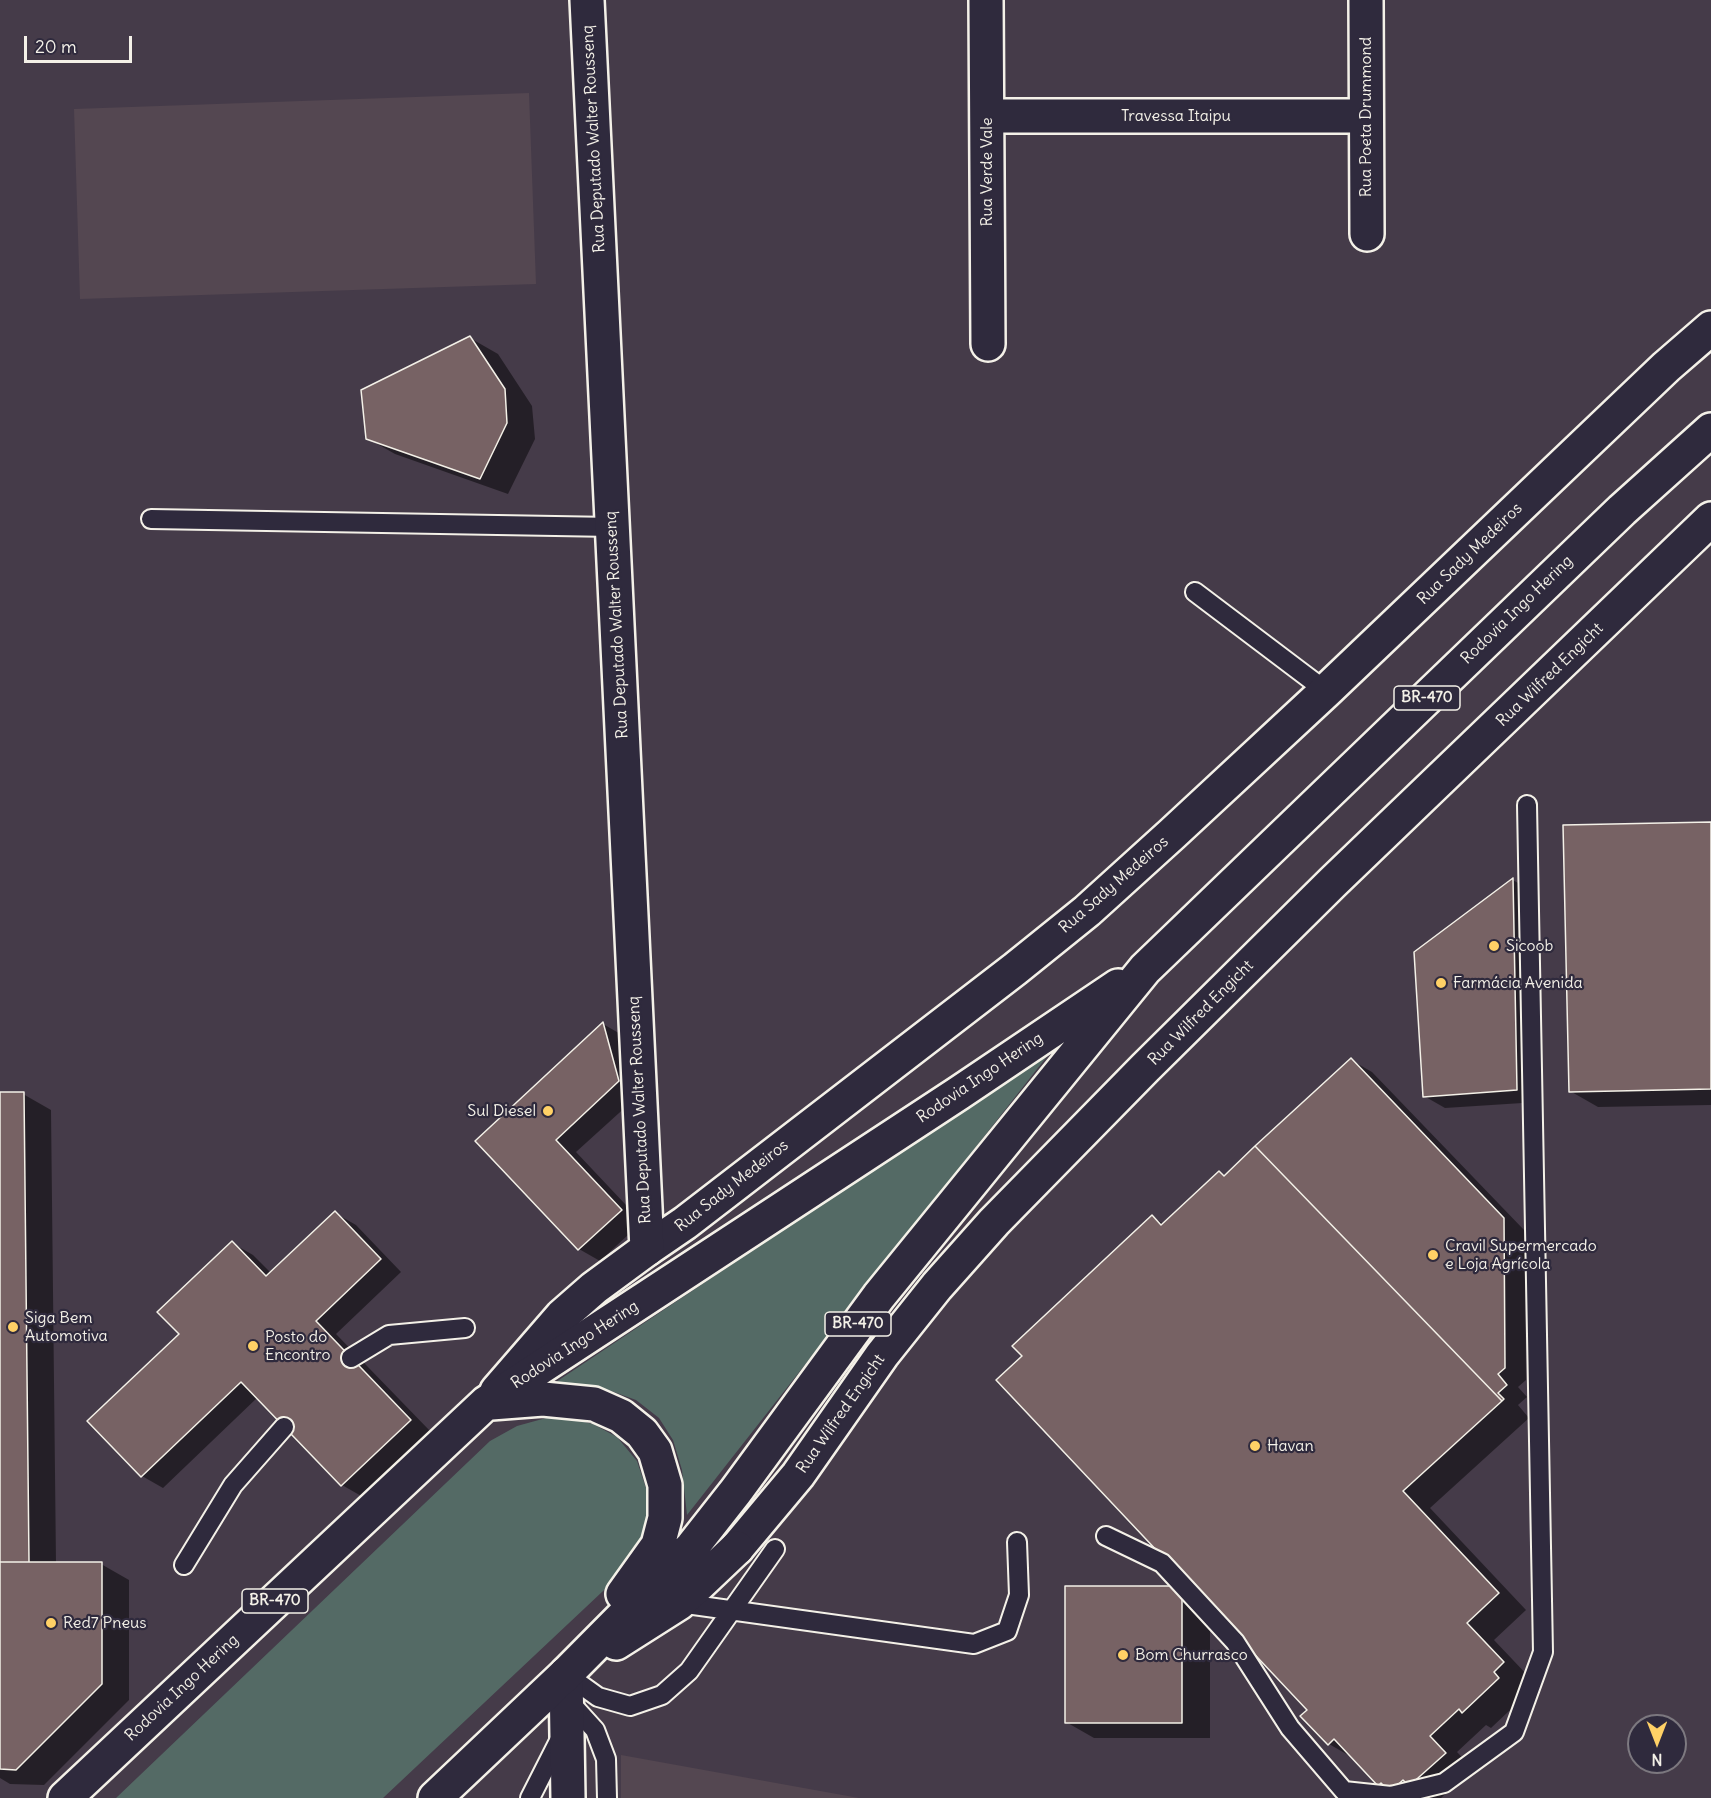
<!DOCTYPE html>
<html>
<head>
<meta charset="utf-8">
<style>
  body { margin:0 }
  #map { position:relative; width:1711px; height:1798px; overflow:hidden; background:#453b49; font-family:Delius,sans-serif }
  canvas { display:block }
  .north { position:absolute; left:1627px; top:1714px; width:60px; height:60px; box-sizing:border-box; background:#2f2a3d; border:2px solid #7e7a81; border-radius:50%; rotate:180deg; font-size:16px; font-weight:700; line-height:24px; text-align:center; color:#f4f1e8 }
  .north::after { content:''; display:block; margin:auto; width:21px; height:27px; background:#ffd166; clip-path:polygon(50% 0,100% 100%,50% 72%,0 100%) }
  .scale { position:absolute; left:24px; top:36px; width:108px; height:27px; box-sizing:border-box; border:3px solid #f4f1e8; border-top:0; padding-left:8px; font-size:18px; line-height:21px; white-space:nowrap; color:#f4f1e8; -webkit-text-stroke:4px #2f2a3d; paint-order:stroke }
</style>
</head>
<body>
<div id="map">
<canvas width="1711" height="1798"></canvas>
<div class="north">N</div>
<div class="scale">20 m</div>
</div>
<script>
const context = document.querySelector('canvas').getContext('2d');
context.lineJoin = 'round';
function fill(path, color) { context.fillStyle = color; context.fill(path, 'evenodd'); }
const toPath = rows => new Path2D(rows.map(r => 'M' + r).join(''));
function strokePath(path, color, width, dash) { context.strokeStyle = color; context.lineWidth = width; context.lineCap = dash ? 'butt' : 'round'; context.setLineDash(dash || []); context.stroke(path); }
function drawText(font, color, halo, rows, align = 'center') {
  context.font = font + ' Delius,sans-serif'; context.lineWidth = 4.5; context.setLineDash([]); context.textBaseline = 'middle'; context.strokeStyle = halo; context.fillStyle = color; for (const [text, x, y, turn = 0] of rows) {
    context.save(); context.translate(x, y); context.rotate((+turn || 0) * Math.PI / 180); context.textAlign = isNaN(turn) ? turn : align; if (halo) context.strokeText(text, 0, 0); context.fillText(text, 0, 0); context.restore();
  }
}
const built = toPath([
  [529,93,536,284,80,299,74,109],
  [621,1755,859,1798,621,1798]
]);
const green = toPath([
  [1052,1050,687,1515,682,1470,673,1440,659,1418,636,1400,611,1391,586,1385,556,1382],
  [546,1418,569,1418,593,1424,617,1437,637,1461,650,1500,648,1527,636,1560,383,1798,116,1798,490,1441,517,1426]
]);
const shadow = toPath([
  [470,338,498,354,532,406,535,439,508,494,395,454,367,438],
  [1711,823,1711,1105,1598,1107,1570,1091],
  [1513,880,1533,892,1538,1102,1445,1108,1424,1096],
  [603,1024,624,1036,640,1094,576,1152,642,1222,600,1261,579,1249,477,1141],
  [1351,1060,1372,1072,1525,1231,1526,1380,1518,1387,1527,1397,1518,1405,1529,1418,1430,1508,1526,1610,1494,1640,1531,1679,1526,1695,1491,1728,1486,1725,1457,1752,1473,1769,1441,1798,1402,1798,1379,1784,1355,1759,1329,1744,1309,1710,1210,1605,1210,1738,1094,1738,1066,1722,1182,1588,1206,1602,1024,1356,1152,1217,1164,1224,1219,1173,1226,1176],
  [0,1094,23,1094,51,1110,56,1563,101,1564,129,1580,129,1700,44,1785,10,1784,0,1778],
  [335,1213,356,1225,401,1272,336,1334,431,1432,363,1497,342,1485,258,1397,163,1488,142,1476,181,1334,232,1243,253,1255,271,1273]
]);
const building = toPath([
  [470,336,505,389,507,423,480,479,366,439,361,390,470,336],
  [1711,822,1711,1089,1569,1092,1563,825,1711,822],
  [1513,878,1517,1090,1423,1097,1414,952,1513,878],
  [603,1022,619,1081,556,1140,622,1210,578,1250,475,1141,603,1022],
  [1351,1058,1504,1218,1505,1368,1498,1374,1507,1385,1498,1393,1504,1399,1502,1401,1255,1146,1351,1058],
  [0,1092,24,1092,29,1562,0,1562,0,1092],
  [1255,1146,1502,1401,1403,1491,1499,1593,1467,1623,1504,1662,1494,1672,1499,1678,1462,1713,1459,1709,1430,1736,1446,1753,1409,1786,1403,1780,1390,1792,1381,1783,1378,1786,1334,1739,1328,1745,1300,1716,1307,1710,996,1380,1022,1356,1012,1346,1152,1215,1161,1225,1219,1171,1224,1176,1255,1146],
  [335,1211,381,1259,316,1321,411,1420,341,1486,241,1382,141,1477,87,1421,179,1334,157,1312,232,1241,266,1276,335,1211],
  [0,1562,102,1562,102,1684,16,1770,0,1769,0,1562],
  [1065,1586,1182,1586,1182,1723,1065,1723,1065,1586]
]);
const lane = toPath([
  [151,519,613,527],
  [1195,592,1326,691],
  [351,1358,389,1335,465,1328],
  [1106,1536,1162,1563,1235,1642,1290,1728,1344,1791,1391,1796,1444,1783,1514,1732,1543,1652,1527,805],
  [184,1565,233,1485,284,1427],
  [679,1603,974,1644,1007,1631,1019,1595,1017,1542],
  [566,1674,598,1697,630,1706,662,1695,689,1671,775,1549],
  [567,1699,595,1730,606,1759,607,1798],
  [530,1798,561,1737]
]);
const street = toPath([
  [986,0,988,344],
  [1366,0,1367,234],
  [987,116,1366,116],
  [647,1249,685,1223,1015,969,1087,911,1172,834,1326,691,1666,367,1711,328],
  [566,1674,568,1798]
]);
const secondary = toPath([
  [497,1391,562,1316,594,1288,647,1249,587,0],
  [737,1548,798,1475,882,1355,937,1286,994,1222,1145,1068,1333,882,1711,519]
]);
const highway = toPath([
  [491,1403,543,1399,594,1404,621,1416,642,1433,655,1451,665,1485,665,1518,658,1545,623,1594],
  [616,1643,679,1603,737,1548],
  [65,1798,486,1403,959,1093,1118,986],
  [435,1798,566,1674,692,1547,736,1491,879,1296,1145,969,1622,510,1711,430]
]);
const markers = [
  [1494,946,6,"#ffd166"],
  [1441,983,6,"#ffd166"],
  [548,1111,6,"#ffd166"],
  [1433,1255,6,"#ffd166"],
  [13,1327,6,"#ffd166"],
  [253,1346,6,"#ffd166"],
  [1255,1446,6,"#ffd166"],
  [51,1623,6,"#ffd166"],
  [1123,1655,6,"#ffd166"]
];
const shields = [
  [1427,698,66],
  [858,1324,66],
  [275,1601,66]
];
const shieldNames = [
  ["BR-470",1427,698],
  ["BR-470",858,1324],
  ["BR-470",275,1601]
];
const streetNames = [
  ["Travessa Itaipu",1176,116],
  ["Rua Poeta Drummond",1366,117,-90],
  ["Rua Deputado Walter Roussenq",594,139,-93],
  ["Rua Verde Vale",987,172,-90],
  ["Rua Sady Medeiros",1470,554,-44],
  ["Rodovia Ingo Hering",1517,610,-44],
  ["Rua Deputado Walter Roussenq",617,625,-93],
  ["Rua Wilfred Engicht",1550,675,-44],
  ["Rua Sady Medeiros",1114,885,-41],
  ["Rua Wilfred Engicht",1201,1013,-45],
  ["Rodovia Ingo Hering",980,1078,-34],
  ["Rua Deputado Walter Roussenq",640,1110,-93],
  ["Rua Sady Medeiros",732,1186,-38],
  ["Rodovia Ingo Hering",575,1345,-33],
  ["Rua Wilfred Engicht",841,1414,-55],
  ["Rodovia Ingo Hering",182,1688,-43]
];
const poiNames = [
  ["Sicoob",1506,946],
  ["Farmácia Avenida",1453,983],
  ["Sul Diesel",536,1111,"right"],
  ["Cravil Supermercado",1445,1246],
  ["e Loja Agrícola",1445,1264],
  ["Siga Bem",25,1318],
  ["Automotiva",25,1336],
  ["Posto do",265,1337],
  ["Encontro",265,1355],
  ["Havan",1267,1446],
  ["Red7 Pneus",63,1623],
  ["Bom Churrasco",1135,1655]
];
fill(built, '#544751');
fill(green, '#546a65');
fill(shadow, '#0007');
fill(building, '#776264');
strokePath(building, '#f4f1e8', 1.5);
strokePath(lane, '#f4f1e8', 22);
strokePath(street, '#f4f1e8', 38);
strokePath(secondary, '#f4f1e8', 38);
strokePath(highway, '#f4f1e8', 38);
strokePath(lane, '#2f2a3d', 18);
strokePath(street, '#2f2a3d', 33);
strokePath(secondary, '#2f2a3d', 33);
strokePath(highway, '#2f2a3d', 33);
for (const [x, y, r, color] of markers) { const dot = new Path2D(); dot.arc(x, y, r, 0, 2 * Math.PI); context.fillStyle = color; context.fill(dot); strokePath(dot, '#2f2a3d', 2); }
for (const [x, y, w] of shields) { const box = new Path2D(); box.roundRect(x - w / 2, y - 12, w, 24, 4.5); context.fillStyle = '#2f2a3d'; context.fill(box); strokePath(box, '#f4f1e8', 1.5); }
drawText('bold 15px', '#f4f1e8', null, shieldNames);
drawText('16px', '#f4f1e8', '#2f2a3d', streetNames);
drawText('16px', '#f4f1e8', '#2f2a3d', poiNames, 'left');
</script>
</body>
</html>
